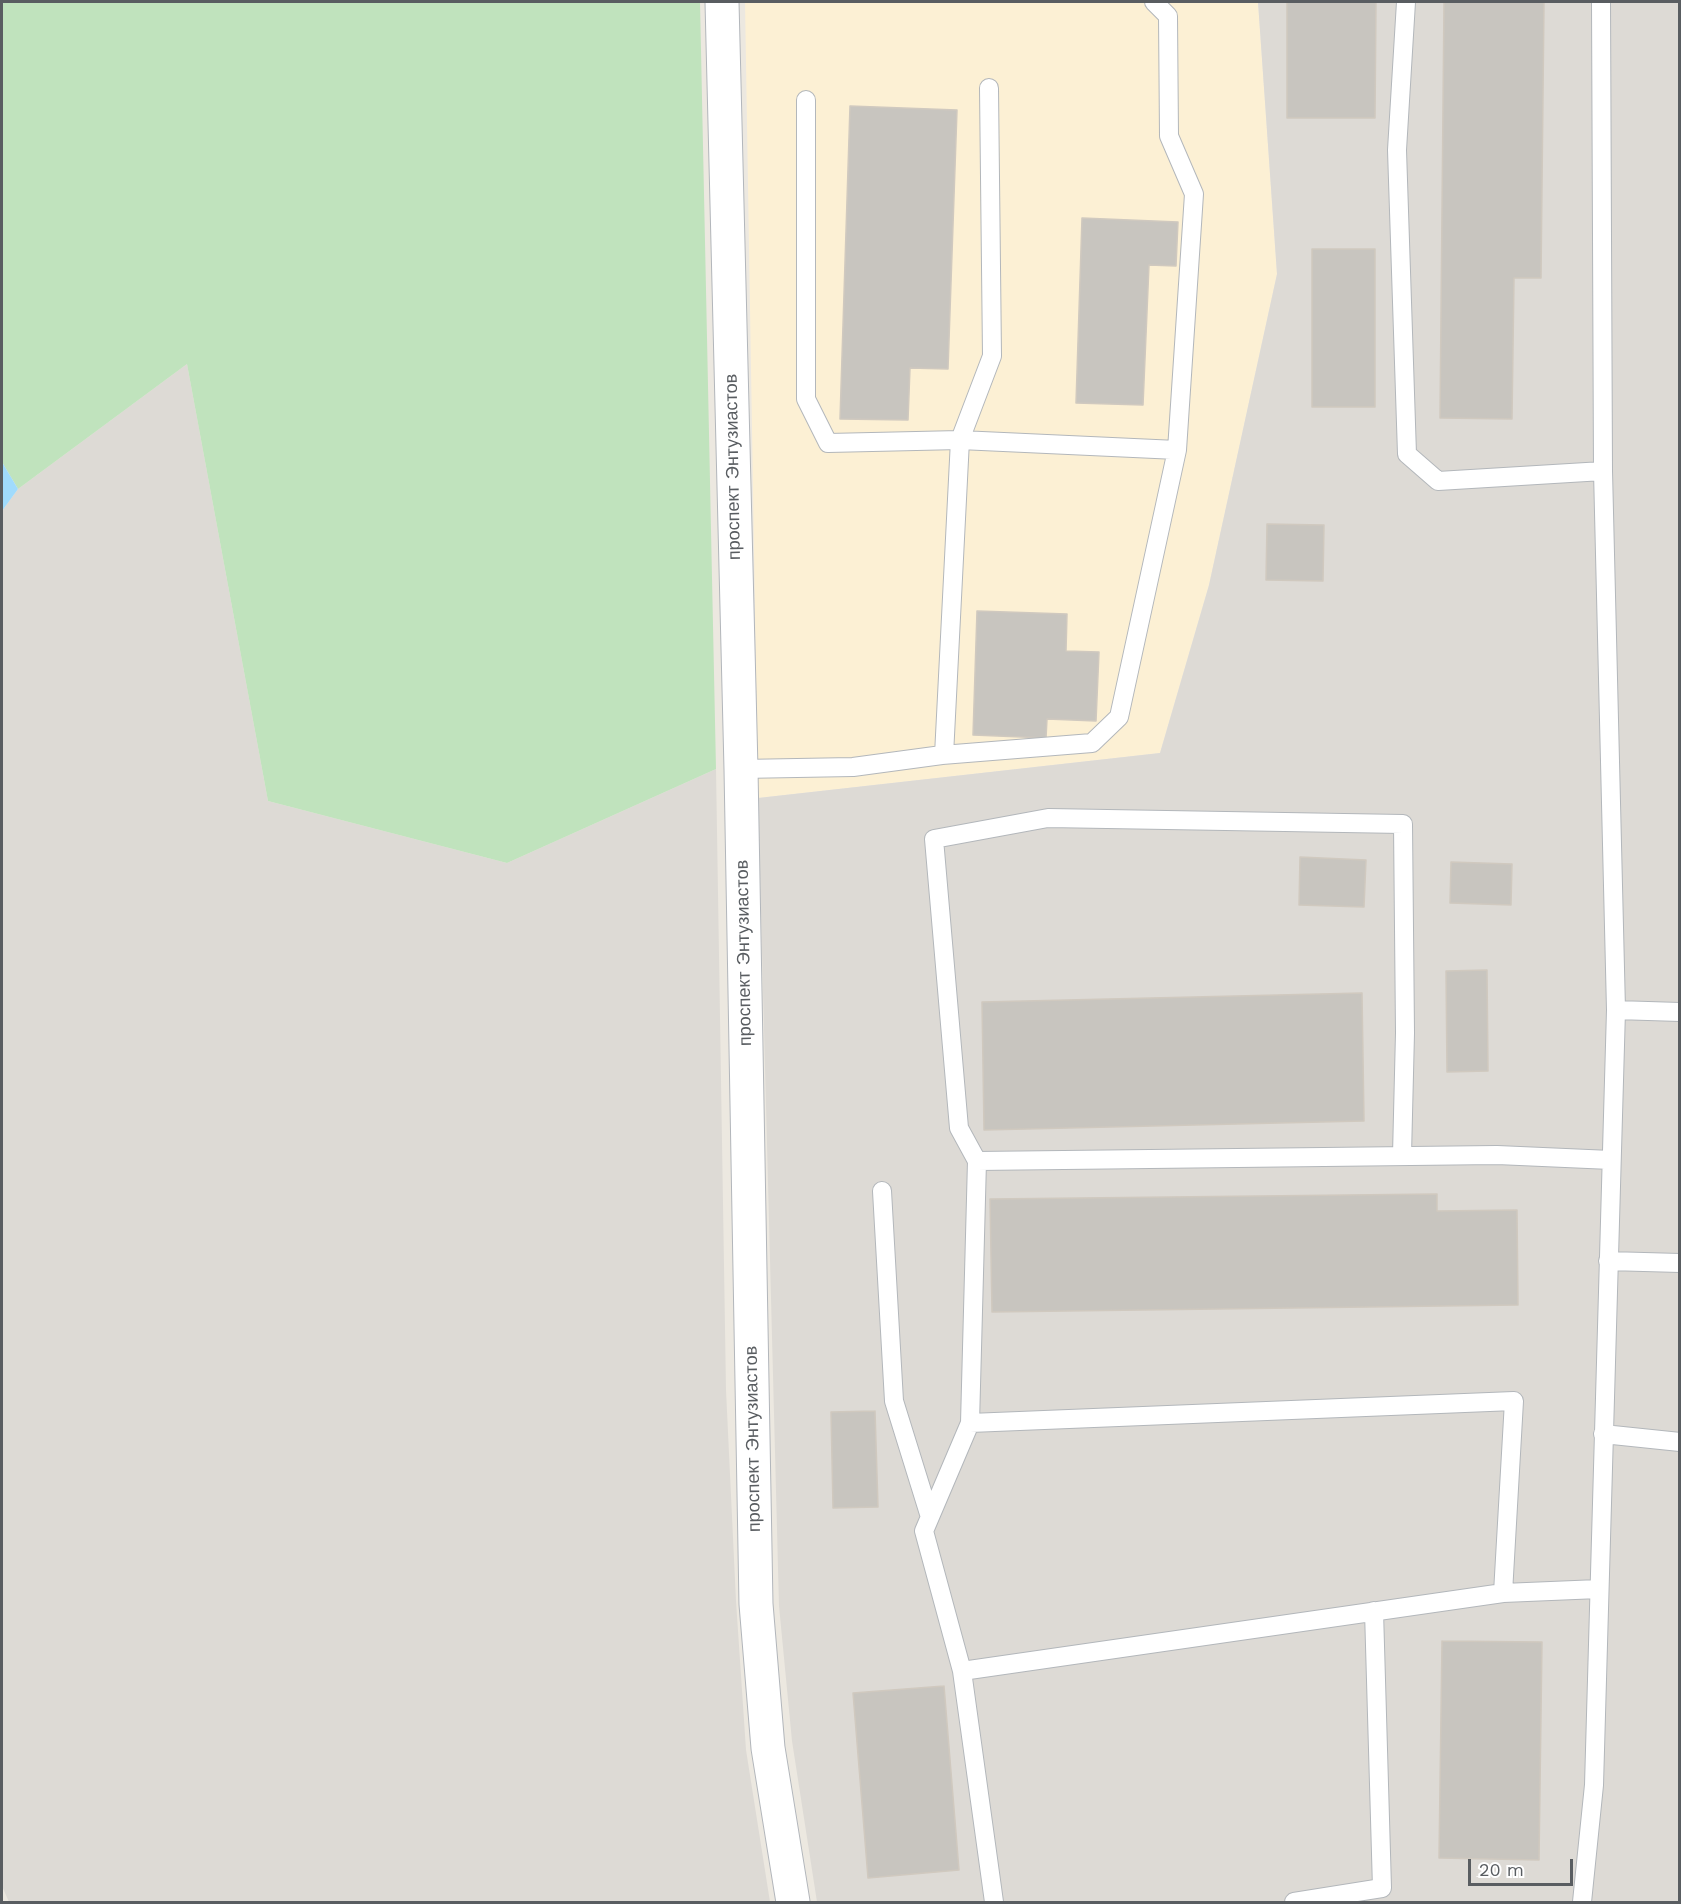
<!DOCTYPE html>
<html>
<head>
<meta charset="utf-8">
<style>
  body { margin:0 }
  #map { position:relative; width:1681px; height:1904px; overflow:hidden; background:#ece8e0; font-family:"Work Sans",sans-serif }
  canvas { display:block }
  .frame { position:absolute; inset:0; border:3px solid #595d61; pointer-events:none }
  .scale { position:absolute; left:1468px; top:1859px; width:105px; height:27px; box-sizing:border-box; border:3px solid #595d61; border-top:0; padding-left:8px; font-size:18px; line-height:21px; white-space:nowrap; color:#595d61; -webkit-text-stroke:4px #fff; paint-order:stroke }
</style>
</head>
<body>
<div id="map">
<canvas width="1681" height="1904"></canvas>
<div class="frame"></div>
<div class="scale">20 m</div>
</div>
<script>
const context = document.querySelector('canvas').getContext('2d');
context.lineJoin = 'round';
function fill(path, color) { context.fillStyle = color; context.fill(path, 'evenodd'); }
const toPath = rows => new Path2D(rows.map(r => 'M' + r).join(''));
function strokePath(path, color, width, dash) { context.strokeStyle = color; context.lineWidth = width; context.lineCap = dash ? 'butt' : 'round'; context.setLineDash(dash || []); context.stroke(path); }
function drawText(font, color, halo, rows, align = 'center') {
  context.font = font + ' "Work Sans",sans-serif'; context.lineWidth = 4.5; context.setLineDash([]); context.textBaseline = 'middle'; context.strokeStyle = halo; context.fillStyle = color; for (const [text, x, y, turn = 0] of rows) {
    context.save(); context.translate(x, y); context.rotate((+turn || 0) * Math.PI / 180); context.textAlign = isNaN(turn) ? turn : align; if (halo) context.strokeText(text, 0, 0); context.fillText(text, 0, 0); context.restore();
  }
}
const commercial = toPath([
  [745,2,1258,2,1277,274,1209,585,1160,753,758,798]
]);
const industrial = toPath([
  [1258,2,1679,2,1679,1902,817,1902,792,1741,779,1606,758,798,1160,753,1209,585,1277,274],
  [187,364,268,801,507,863,716,769,726,1390,736,1601,746,1750,770,1902,9,1902,2,1886,2,511,18,489]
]);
const green = toPath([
  [2,2,700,2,716,769,507,863,268,801,187,364,18,489,2,462]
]);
const water = toPath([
  [2,462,18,489,2,511]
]);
const building = toPath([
  [1287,2,1376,2,1375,118,1287,118,1287,2],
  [1444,2,1544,2,1541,278,1514,278,1512,419,1440,418,1444,2],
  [850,106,957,110,948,369,910,368,908,420,840,419,850,106],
  [1082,218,1178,222,1176,266,1149,265,1143,405,1076,403,1082,218],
  [1312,249,1375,249,1375,407,1312,407,1312,249],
  [1267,524,1324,525,1323,581,1266,580,1267,524],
  [977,611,1067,614,1066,651,1099,652,1096,721,1047,719,1046,738,973,735,977,611],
  [1300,857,1366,860,1364,907,1299,905,1300,857],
  [1451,862,1512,864,1511,905,1450,903,1451,862],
  [1487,970,1488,1071,1447,1072,1446,971,1487,970],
  [1362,993,1364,1121,984,1130,982,1002,1362,993],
  [1437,1194,1437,1211,1517,1210,1518,1305,992,1312,990,1199,1437,1194],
  [875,1411,878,1507,833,1508,831,1412,875,1411],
  [1442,1641,1542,1642,1539,1860,1439,1858,1442,1641],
  [944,1686,959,1870,868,1878,853,1693,944,1686]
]);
const lane = toPath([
  [1406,2,1397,150,1407,454,1438,481,1603,471],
  [806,100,806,399,828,443,960,440,1177,450],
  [944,755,960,440,992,356,989,88],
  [741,769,853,767,942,755,1092,743,1119,717,1177,450,1194,194,1169,136,1168,16,1154,2],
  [1616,1010,1680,1012],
  [977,1161,959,1128,934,839,1048,818,1403,824,1405,1033,1402,1155],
  [882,1191,894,1401,930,1517],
  [1608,1261,1680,1263],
  [970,1423,977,1161,1497,1155,1611,1160],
  [1603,1434,1680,1442],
  [962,1671,924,1531,970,1423,1514,1401,1503,1593],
  [994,1902,962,1671,1503,1593,1599,1589],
  [1294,1902,1382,1888,1374,1611],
  [1582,1902,1594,1785,1616,1010,1603,471,1601,2]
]);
const secondary = toPath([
  [722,2,741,769,756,1604,768,1748,793,1902]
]);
const streetNames = [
  ["проспект Энтузиастов",733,467,-91],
  ["проспект Энтузиастов",744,953,-91],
  ["проспект Энтузиастов",753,1439,-91]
];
fill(commercial, '#fcf0d4');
fill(industrial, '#dddad5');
fill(green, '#c0e3bd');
fill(water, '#a0dbfc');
fill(building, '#c8c5bf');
strokePath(building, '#d0c9bf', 1.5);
strokePath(lane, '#b3b7bb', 20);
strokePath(secondary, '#b2b6bb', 35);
strokePath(lane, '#fff', 18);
strokePath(secondary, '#fff', 33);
drawText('18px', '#595d61', '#fff', streetNames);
</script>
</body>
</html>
